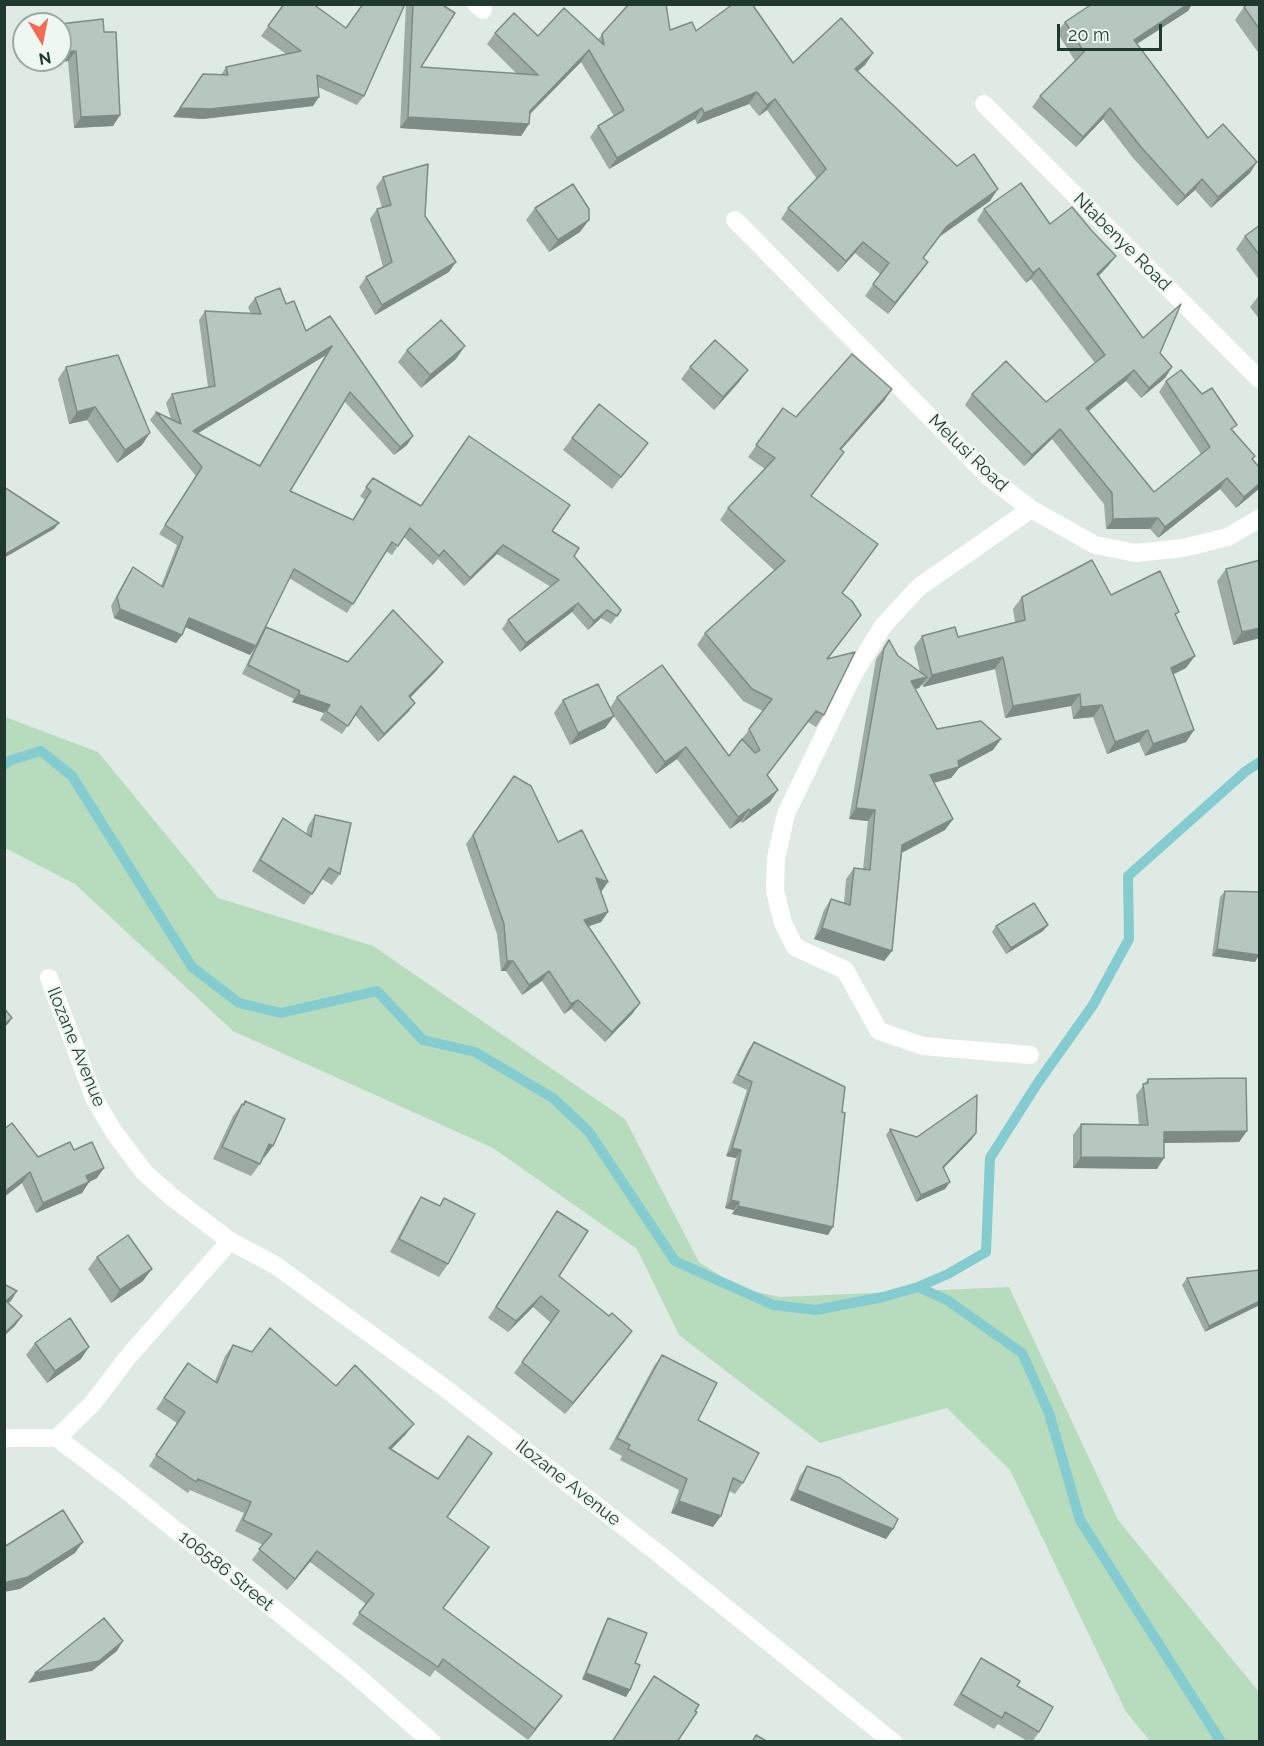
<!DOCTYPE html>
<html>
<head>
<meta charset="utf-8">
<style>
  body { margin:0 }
  #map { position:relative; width:1264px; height:1746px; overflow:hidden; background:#deeae3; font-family:Raleway,sans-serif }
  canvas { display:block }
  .frame { position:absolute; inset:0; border:6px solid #1f3930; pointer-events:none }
  .north { position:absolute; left:12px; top:12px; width:60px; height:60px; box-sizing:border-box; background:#eef7f1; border:2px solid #9baba4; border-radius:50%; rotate:170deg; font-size:16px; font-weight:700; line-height:24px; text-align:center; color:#1f3930 }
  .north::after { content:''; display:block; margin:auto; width:21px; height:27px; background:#f36b52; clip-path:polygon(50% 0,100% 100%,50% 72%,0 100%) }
  .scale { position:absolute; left:1057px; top:24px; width:105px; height:27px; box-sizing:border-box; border:3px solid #1f3930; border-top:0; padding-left:8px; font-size:18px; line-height:21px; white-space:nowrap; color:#1f3930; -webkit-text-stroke:4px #eef7f1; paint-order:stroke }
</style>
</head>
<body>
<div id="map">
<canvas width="1264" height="1746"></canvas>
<div class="frame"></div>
<div class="north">N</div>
<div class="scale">20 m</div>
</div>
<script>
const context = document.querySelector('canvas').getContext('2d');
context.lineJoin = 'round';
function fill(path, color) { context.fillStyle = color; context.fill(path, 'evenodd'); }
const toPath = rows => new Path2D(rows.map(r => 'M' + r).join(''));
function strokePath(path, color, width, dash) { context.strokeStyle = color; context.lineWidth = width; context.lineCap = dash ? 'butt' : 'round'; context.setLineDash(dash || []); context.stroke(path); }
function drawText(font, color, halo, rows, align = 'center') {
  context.font = font + ' Raleway,sans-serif'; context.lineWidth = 4.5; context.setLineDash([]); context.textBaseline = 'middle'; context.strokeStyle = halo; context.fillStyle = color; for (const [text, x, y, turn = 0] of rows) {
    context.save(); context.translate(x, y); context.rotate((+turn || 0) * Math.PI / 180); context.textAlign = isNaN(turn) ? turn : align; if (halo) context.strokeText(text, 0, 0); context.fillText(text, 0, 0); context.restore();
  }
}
const green = toPath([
  [5,717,98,752,218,898,373,946,625,1119,699,1262,739,1288,780,1297,1009,1287,1118,1520,1259,1692,1259,1741,1150,1741,1126,1712,1010,1470,947,1408,820,1443,679,1335,637,1249,493,1148,233,1031,75,884,5,848]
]);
const stream = toPath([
  [4,765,11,760,41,751,72,776,192,967,239,1003,281,1013,377,991,423,1040,475,1052,553,1098,589,1132,675,1261,773,1305,816,1310,883,1297,918,1287,948,1274,986,1252,990,1158,1037,1084,1093,1005,1129,939,1128,876,1246,771,1260,762],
  [918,1287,947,1300,1022,1353,1049,1413,1080,1520,1221,1742]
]);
const minor = toPath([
  [476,4,483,10],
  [984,104,1260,380],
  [735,220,989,477,1031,509,1095,545,1136,553,1183,548,1228,537,1260,518],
  [49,978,95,1100,114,1132,144,1172,172,1197,230,1241,275,1265,442,1386,654,1550,893,1742],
  [1030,1055,923,1046,879,1031,845,970,795,947,783,923,775,891,776,858,786,814,853,675,883,626,919,587,1031,509],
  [4,1438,57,1438,117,1483,351,1671,432,1742],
  [57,1438,93,1403,127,1358,230,1241]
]);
const wall = toPath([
  [284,4,364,96,357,105,318,87,313,106,203,119,173,117,203,74,221,75,226,67,286,54,261,36],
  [406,4,441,4,421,67,517,74,487,44,495,33,598,40,602,34,670,30,696,31,793,63,873,53,865,65,858,71,990,201,939,237,923,258,920,273,888,314,865,296,880,274,855,253,838,272,781,219,788,208,817,179,767,110,759,116,749,104,697,124,695,119,609,169,590,137,598,126,614,116,581,62,530,114,529,124,521,136,400,128],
  [1092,4,1192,4,1188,11,1137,44,1208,138,1250,173,1211,208,1195,190,1177,206,1133,158,1103,119,1076,147,1032,107,1040,96,1075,61,1057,32,1065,22],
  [1260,4,1260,55,1235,20,1244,7],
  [104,32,120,115,113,126,74,128,68,61,48,64,48,60,60,60],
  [383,177,425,216,449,272,375,315,359,287,366,277,383,267,370,219,377,209,382,208,376,187],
  [535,208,580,232,549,252,526,220],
  [984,209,1050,224,1092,231,1116,256,1108,266,1099,276,1143,338,1160,353,1172,367,1165,378,1141,398,1126,381,1089,411,1154,492,1201,454,1159,392,1166,381,1233,430,1255,456,1253,459,1260,468,1260,488,1236,508,1220,489,1158,538,1150,529,1106,529,1104,504,1052,439,1024,466,965,405,972,394,1046,402,1095,363,1031,279,1026,283,977,220],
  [1260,225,1260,281,1236,249,1245,236],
  [1260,294,1260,320,1250,307],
  [255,298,286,304,306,331,330,316,407,445,394,455,344,401,290,491,353,520,365,500,360,496,373,478,421,506,552,531,621,610,611,624,601,618,588,630,572,612,520,652,502,629,508,620,551,587,497,554,464,586,438,559,433,565,404,537,392,555,386,551,347,613,289,578,263,632,266,627,348,662,437,670,410,698,409,711,378,742,355,715,342,734,320,720,324,713,292,702,294,699,242,674,254,649,250,655,185,627,182,635,176,643,114,618,111,606,127,576,133,567,161,586,177,545,159,534,196,476,150,420,156,412,171,419,166,403,172,394,208,387,199,320,205,311,251,314,248,307],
  [326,355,259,466,198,433],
  [407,350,456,359,421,388,398,362],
  [66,367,142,445,117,463,87,420,69,424,58,379],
  [690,367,739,382,714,410,681,379],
  [892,389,884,401,841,450,812,496,852,627,828,659,824,715,816,727,808,722,767,775,770,802,742,823,741,821,730,829,677,759,656,774,613,715,614,716,605,728,570,745,554,713,563,700,610,708,617,697,729,756,763,711,743,701,697,645,705,633,775,571,720,520,728,508,765,469,748,457,783,408,796,417],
  [572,438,648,443,612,489,563,450],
  [1226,569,1260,638,1233,645,1217,581],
  [1111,595,1176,617,1186,668,1173,674,1194,730,1186,742,1145,756,1139,742,1107,754,1093,717,1073,719,1071,706,1005,718,995,669,923,687,922,684,919,688,915,689,937,729,1001,739,993,750,959,768,951,778,934,783,953,819,945,830,902,853,892,951,884,961,814,939,824,910,831,899,844,903,846,879,854,868,863,869,868,821,849,819,876,659,889,640,898,656,920,672,914,647,922,636,958,637,1015,622,1013,609,1022,597],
  [514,776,558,842,608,882,601,892,608,912,601,922,588,926,633,1013,605,1042,571,1009,564,1014,542,981,522,995,506,971,501,971,497,934,466,844],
  [315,815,340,874,332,885,322,879,304,905,252,871,276,829,283,818,306,834,308,826],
  [1225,891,1259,955,1255,962,1212,956,1220,897],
  [1048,925,1043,931,1006,954,992,932,996,926],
  [754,1042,828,1235,732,1214,734,1210,725,1208,736,1158,726,1156,747,1090,732,1083,748,1050],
  [1148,1079,1247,1131,1239,1142,1164,1143,1157,1169,1073,1168,1073,1135,1081,1124,1139,1125,1136,1095],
  [245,1101,264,1158,263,1158,260,1164,251,1176,213,1159,233,1116,242,1104,243,1104],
  [4,1129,38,1157,74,1150,97,1178,89,1182,82,1193,36,1213,22,1183,4,1197],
  [890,1129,917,1137,972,1139,943,1168,950,1182,945,1189,916,1202,886,1135],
  [421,1197,439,1206,444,1198,448,1264,439,1277,390,1252,413,1209],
  [557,1211,559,1276,609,1316,632,1331,624,1342,565,1414,514,1373,551,1323,533,1307,508,1332,488,1318],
  [97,1257,143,1281,111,1303,88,1269],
  [1260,1270,1205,1332,1182,1285,1187,1278],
  [35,1343,81,1359,47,1383,26,1355],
  [233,1345,336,1386,406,1434,391,1450,447,1517,489,1547,443,1608,562,1696,528,1740,435,1670,430,1677,352,1624,366,1604,310,1562,287,1590,252,1560,263,1545,235,1531,244,1513,190,1490,188,1493,149,1466,177,1423,156,1409,188,1363,215,1381,225,1356],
  [662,1355,698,1420,743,1483,735,1494,729,1491,713,1527,671,1513,679,1490,620,1460,622,1456,609,1449,654,1366],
  [807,1466,893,1529,886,1539,790,1500,800,1476],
  [608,1618,635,1663,630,1690,626,1697,582,1679,604,1625],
  [981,1658,1017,1686,1039,1732,1032,1742,1029,1742,998,1724,994,1729,953,1705,974,1669]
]);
const shadedWall = toPath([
  [1188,4,1192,4,1188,11,1127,50,1134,40],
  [589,50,581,62,522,122,530,111],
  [76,51,68,61,48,64,51,60,60,60,60,52],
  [873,53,865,65,847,80,855,69],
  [757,92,749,104,697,124,704,113],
  [319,97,313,106,203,119,173,117,180,108],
  [775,99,767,110,759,116,767,105],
  [702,108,695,119,609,169,617,158],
  [1110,108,1103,119,1076,147,1083,137],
  [120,115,113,126,74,128,81,117],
  [408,117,529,124,521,136,400,128],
  [1257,162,1250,173,1211,208,1218,197],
  [1202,179,1195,190,1177,206,1185,196],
  [998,189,990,201,939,237,947,226],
  [589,220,580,232,549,252,558,240],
  [863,242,855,253,838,272,846,261],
  [1116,256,1108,266,1090,284,1097,274],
  [456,262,449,272,375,315,382,305],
  [928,262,920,273,888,314,895,303],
  [1039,268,1031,279,1026,283,1033,273],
  [332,346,326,355,187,440,193,431],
  [465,346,456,359,421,388,430,375],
  [1172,367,1165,378,1141,398,1149,388],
  [748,370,739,382,714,410,723,397],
  [1134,370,1126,381,1079,418,1086,408],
  [892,389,884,401,831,461,840,449],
  [95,407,87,420,69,424,77,412],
  [1060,429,1052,439,1024,466,1032,455],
  [150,433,142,445,117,463,125,450],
  [413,436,407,445,394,455,400,447],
  [1227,478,1220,489,1158,538,1165,527],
  [1260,483,1260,488,1236,508,1244,497],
  [1158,518,1150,529,1106,529,1113,519],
  [59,523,54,529,4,558,4,555],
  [503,545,497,554,464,586,470,578],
  [578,603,572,612,520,652,526,643],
  [120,609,182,635,176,643,114,618],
  [607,610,601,618,588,630,594,621],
  [189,618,256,646,250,655,183,626],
  [1260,628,1260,638,1233,645,1242,632],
  [1195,656,1186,668,1162,680,1171,668],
  [1003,657,995,669,923,687,932,675],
  [443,662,437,670,403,705,409,696],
  [927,677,919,688,904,692,911,681],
  [298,694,330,705,324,713,292,702],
  [1080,694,1071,706,1005,718,1013,706],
  [415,703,409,711,378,742,384,734],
  [1102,705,1093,717,1073,719,1081,707],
  [614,716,605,728,570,745,578,733],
  [1148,730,1139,742,1107,754,1115,742],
  [1194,730,1186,742,1145,756,1153,744],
  [1001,739,993,750,959,768,951,778,922,786,930,775],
  [686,747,677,759,656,774,665,762],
  [778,790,770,802,742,823,750,811],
  [856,808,875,810,868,821,849,819],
  [749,809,741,821,730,829,738,817],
  [953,819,945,830,895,856,902,845],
  [596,878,608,882,601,892],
  [608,912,601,922,578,930,584,920],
  [1048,925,1043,931,1006,954,1011,948],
  [822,928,892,951,884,961,814,939],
  [1217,949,1259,955,1255,962,1212,956],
  [507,961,513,961,506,971,501,971],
  [549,971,542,981,522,995,529,985],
  [578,1000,571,1009,564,1014,571,1004],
  [640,1003,633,1013,605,1042,612,1032],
  [12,1018,8,1024,4,1027,4,1024],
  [1247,1131,1239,1142,1157,1143,1164,1132],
  [976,1133,972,1139,938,1174,943,1167],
  [269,1144,273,1146,264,1158,260,1157],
  [732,1148,741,1150,736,1158,726,1156],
  [1081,1157,1164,1158,1157,1169,1073,1168],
  [104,1168,97,1178,79,1187,86,1176],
  [30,1172,22,1183,4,1197,4,1192],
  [89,1182,82,1193,36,1213,43,1203],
  [950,1182,945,1189,916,1202,921,1195],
  [731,1200,739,1202,734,1210,725,1208],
  [738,1206,833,1227,828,1235,732,1214],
  [152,1269,143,1281,111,1303,120,1290],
  [17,1291,11,1301,4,1306,6,1301],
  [541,1296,533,1307,508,1332,516,1321],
  [1260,1301,1260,1305,1205,1332,1209,1326],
  [22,1316,15,1326,4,1336,4,1334],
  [632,1331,624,1342,565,1414,573,1403],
  [89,1347,81,1359,47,1383,55,1371],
  [414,1424,406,1434,381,1459,389,1448],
  [797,1490,893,1529,886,1539,790,1500],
  [679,1501,721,1516,713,1527,671,1513],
  [83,1542,75,1553,20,1589,4,1592,4,1583],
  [317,1551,310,1562,287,1590,295,1579],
  [123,1641,117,1651,92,1671,28,1683,35,1673],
  [586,1673,630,1690,626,1697,582,1679],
  [562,1696,554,1707,528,1740,535,1729]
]);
const building = toPath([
  [284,4,313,4,346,28,363,4,405,4,364,96,317,75,319,97,210,109,180,108,203,74,228,75,226,67,301,51,268,26,284,4],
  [413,4,441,4,455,13,421,67,538,75,495,33,514,13,538,36,564,8,604,45,602,34,629,4,666,4,670,30,692,22,696,31,733,4,752,4,793,63,841,18,873,53,855,69,957,166,974,154,998,189,947,226,923,258,928,262,895,303,873,284,889,263,863,242,846,261,788,208,826,169,775,99,767,105,757,92,704,113,702,108,617,158,598,126,624,110,589,50,530,111,529,124,408,117,413,4],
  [1092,4,1188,4,1134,40,1208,138,1223,124,1257,162,1218,197,1202,179,1185,196,1141,147,1110,108,1083,137,1040,96,1084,52,1065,22,1092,4],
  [1248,4,1260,4,1260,30,1244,7,1248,4],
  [103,19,104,32,116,32,120,115,81,117,76,51,60,52,60,24,103,19],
  [428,164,425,216,456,262,382,305,366,277,392,262,377,209,391,205,383,177,428,164],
  [1021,183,1050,224,1072,207,1092,231,1116,256,1097,274,1143,338,1181,304,1160,353,1172,367,1149,388,1134,370,1086,408,1154,492,1210,447,1166,381,1181,370,1202,394,1212,388,1237,425,1231,429,1255,456,1252,459,1260,468,1260,483,1244,497,1227,478,1165,527,1158,518,1113,519,1112,493,1060,429,1032,455,972,394,1006,361,1046,402,1105,355,1039,268,1033,273,984,209,1021,183],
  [573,184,589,209,589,220,558,240,535,208,573,184],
  [1260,225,1260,256,1245,236,1260,225],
  [280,288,286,304,294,301,306,331,330,316,413,436,400,447,350,392,290,491,353,520,371,491,366,487,373,478,421,506,469,436,570,505,552,531,579,548,574,556,621,610,617,616,607,610,594,621,578,603,526,643,508,620,559,580,503,545,470,578,444,550,439,556,410,528,398,546,392,542,353,604,294,569,256,646,189,618,182,635,120,609,117,597,133,567,163,587,183,537,165,525,202,467,156,412,181,424,172,394,215,386,205,311,261,314,255,298,280,288],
  [332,346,260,466,193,431,332,346],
  [441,320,465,346,430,375,407,350,441,320],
  [715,340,748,370,723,397,690,367,715,340],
  [852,354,892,389,840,449,844,452,811,496,878,544,842,593,852,601,861,615,827,659,855,652,824,715,816,711,767,775,778,790,750,811,749,809,738,817,686,747,665,762,617,697,662,665,729,756,742,739,755,753,760,750,749,729,772,699,752,689,705,633,785,561,728,508,775,458,756,445,783,408,796,417,852,354],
  [118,355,150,433,125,450,95,407,77,412,66,367,118,355],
  [599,404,648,443,621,477,572,438,599,404],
  [4,487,59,523,4,555,4,487],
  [1092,560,1111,595,1160,571,1179,612,1175,614,1195,656,1171,668,1194,730,1153,744,1148,730,1115,742,1102,705,1081,707,1080,694,1013,706,1003,657,932,675,922,636,955,627,958,637,1025,620,1022,597,1092,560],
  [1260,560,1260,628,1242,632,1226,569,1260,560],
  [393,610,443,662,409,696,415,703,384,734,361,706,348,726,326,711,330,705,298,694,300,691,248,665,266,627,348,662,393,610],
  [889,640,898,656,927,677,911,681,937,729,981,721,1001,739,958,761,959,767,930,775,953,819,902,845,892,951,822,928,831,899,850,905,854,868,870,870,875,810,856,808,884,648,889,640],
  [598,684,614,716,578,733,563,700,598,684],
  [514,776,531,786,558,842,582,830,608,882,596,878,608,912,584,920,640,1003,612,1032,578,1000,571,1004,549,971,529,985,513,961,507,961,504,924,473,835,514,776],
  [315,815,351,823,340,874,329,868,312,894,260,860,283,818,311,837,315,815],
  [1225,891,1260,892,1259,955,1217,949,1225,891],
  [1034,903,1048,925,1011,948,996,926,1034,903],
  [4,1008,12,1018,4,1024,4,1008],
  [754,1042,845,1087,842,1112,845,1113,833,1227,738,1206,739,1202,731,1200,741,1150,732,1148,752,1082,738,1075,754,1042],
  [1246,1078,1247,1131,1164,1132,1164,1158,1081,1157,1081,1124,1148,1125,1143,1084,1148,1083,1148,1079,1246,1078],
  [977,1095,976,1133,943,1167,950,1182,921,1195,890,1129,917,1137,977,1095],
  [245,1101,285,1119,273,1146,269,1144,260,1164,222,1147,242,1104,244,1105,245,1101],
  [12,1123,38,1157,70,1142,74,1150,92,1142,104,1168,86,1176,89,1182,43,1203,30,1172,4,1192,4,1129,12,1123],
  [421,1197,440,1206,444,1198,475,1214,448,1264,399,1239,421,1197],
  [557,1211,588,1231,559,1276,609,1316,612,1313,632,1331,573,1403,522,1362,559,1311,541,1296,516,1321,496,1307,557,1211],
  [128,1235,152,1269,120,1290,97,1257,128,1235],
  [1260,1270,1260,1301,1209,1326,1187,1278,1260,1270],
  [4,1284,17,1291,6,1301,22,1316,4,1334,4,1284],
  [70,1318,89,1347,55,1371,35,1343,70,1318],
  [270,1328,336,1386,355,1365,414,1424,389,1448,438,1479,468,1436,492,1453,447,1517,489,1547,443,1608,562,1696,535,1729,443,1659,438,1667,359,1613,374,1594,317,1551,295,1579,259,1549,272,1534,243,1520,251,1502,198,1479,196,1482,156,1455,185,1412,164,1398,188,1363,217,1383,233,1345,252,1352,270,1328],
  [662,1355,717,1383,698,1420,759,1453,743,1483,733,1478,721,1516,679,1501,687,1479,628,1449,630,1445,617,1438,662,1355],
  [807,1466,840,1478,898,1519,893,1529,797,1490,807,1466],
  [63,1510,83,1542,28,1577,4,1583,4,1547,63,1510],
  [104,1618,123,1641,99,1661,35,1673,104,1618],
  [608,1618,647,1633,635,1663,640,1665,630,1690,586,1673,608,1618],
  [981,1658,1020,1681,1017,1686,1053,1707,1039,1732,1005,1712,1002,1718,961,1694,981,1658],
  [654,1676,699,1705,695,1711,697,1712,677,1742,612,1742,654,1676],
  [756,1735,768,1742,752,1742,756,1735]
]);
const streetNames = [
  ["Ntabenye Road",1122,242,45],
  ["Melusi Road",968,453,44],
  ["Ilozane Avenue",76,1047,68],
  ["Ilozane Avenue",568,1483,38],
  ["106586 Street",226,1571,39]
];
fill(green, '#b6dcbd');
strokePath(stream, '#84ccd0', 10);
strokePath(minor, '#fff', 18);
fill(wall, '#9daba4');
fill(shadedWall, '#7f8b86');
fill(building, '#b6c7bf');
strokePath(building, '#7f8b86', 1.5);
drawText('18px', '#1f3930', '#eef7f1', streetNames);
</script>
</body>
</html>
